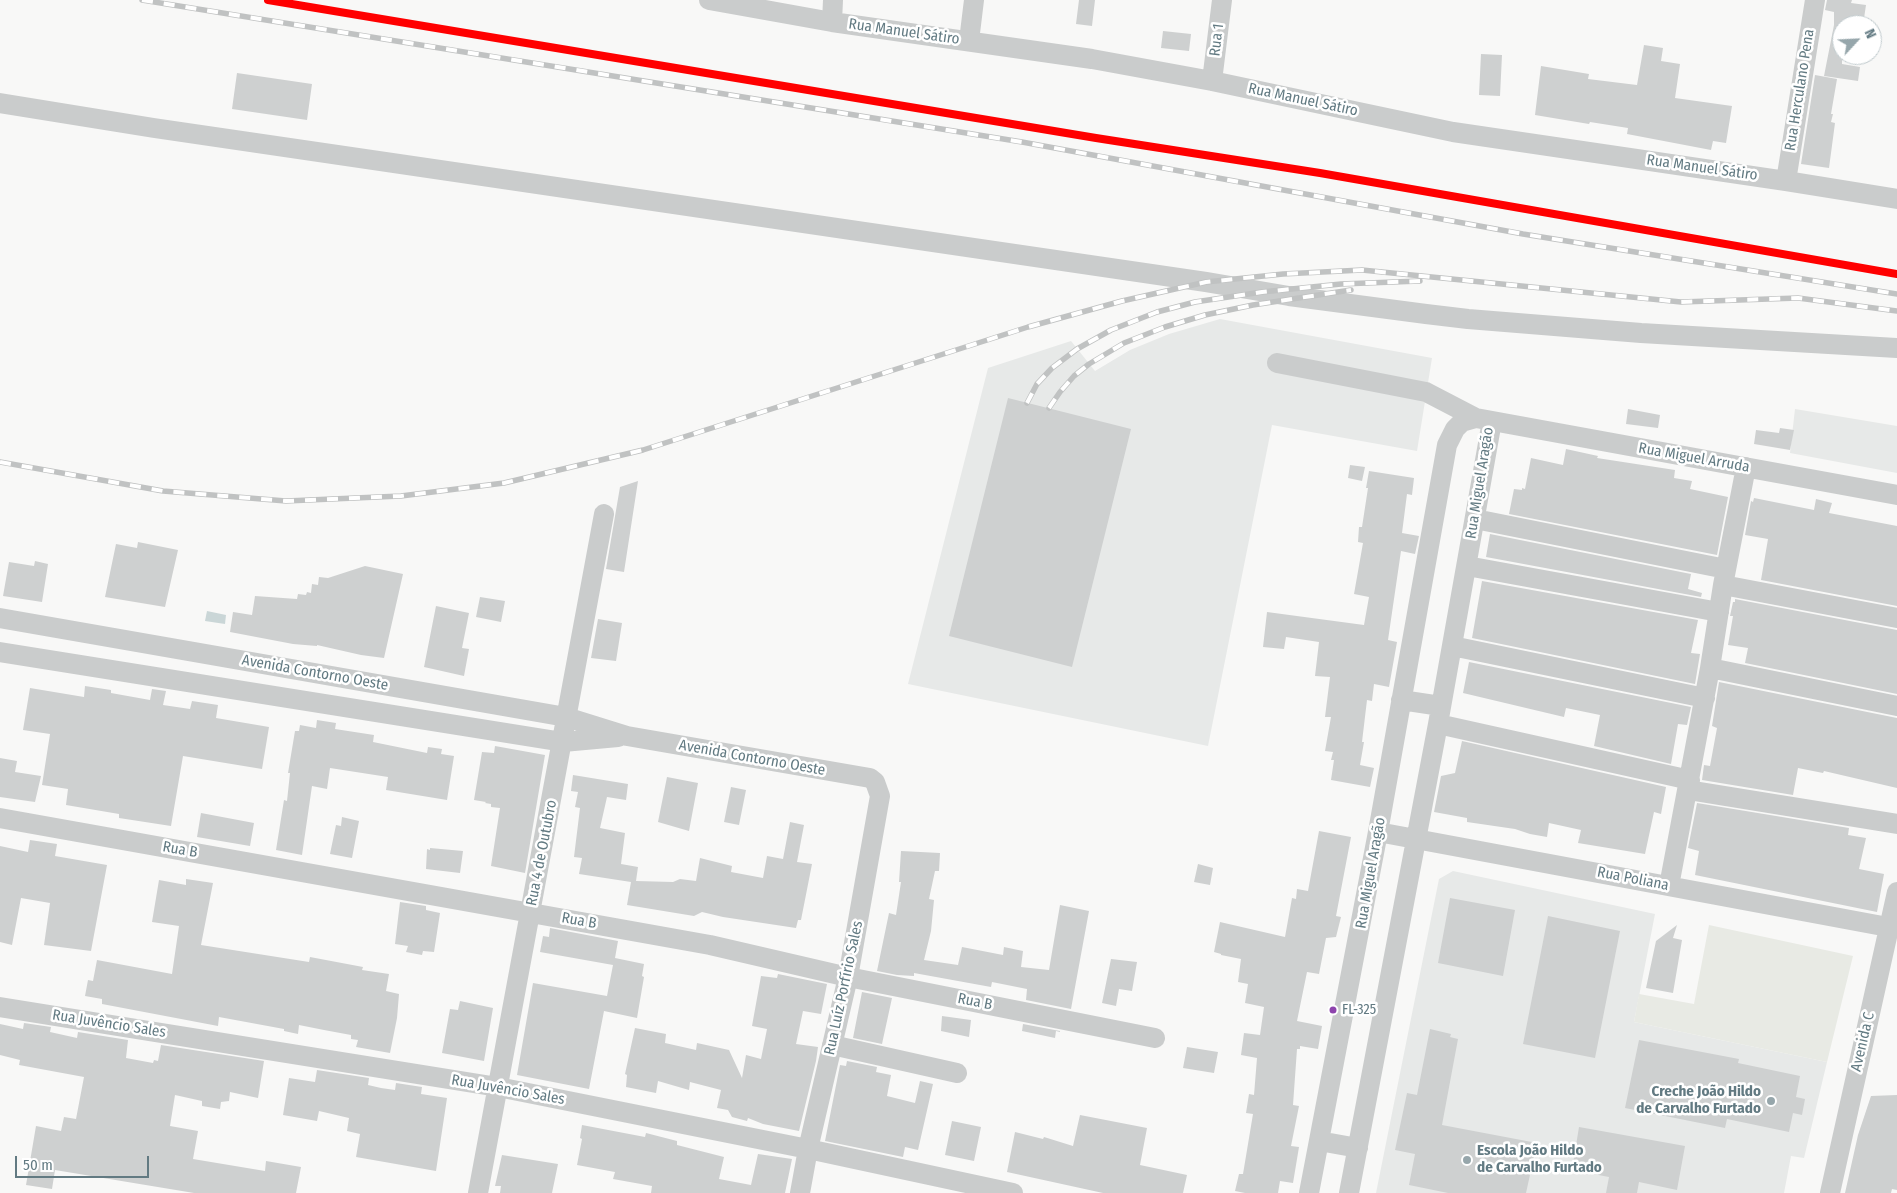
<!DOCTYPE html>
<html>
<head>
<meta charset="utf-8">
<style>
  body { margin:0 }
  #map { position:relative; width:1897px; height:1193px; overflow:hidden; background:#f8f8f7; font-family:"Fira Sans Condensed",sans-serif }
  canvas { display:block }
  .north { position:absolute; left:1832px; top:15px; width:50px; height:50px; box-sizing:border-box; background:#fff; border:1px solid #c0cacd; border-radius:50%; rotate:65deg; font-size:14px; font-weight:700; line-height:20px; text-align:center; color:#627a82 }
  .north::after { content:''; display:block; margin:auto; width:18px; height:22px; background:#96a6ab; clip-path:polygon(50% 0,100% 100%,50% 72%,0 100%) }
  .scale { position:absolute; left:15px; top:1156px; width:134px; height:22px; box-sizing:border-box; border:2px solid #627a82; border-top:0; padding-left:6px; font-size:15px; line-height:18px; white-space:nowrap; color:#627a82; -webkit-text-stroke:4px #fff; paint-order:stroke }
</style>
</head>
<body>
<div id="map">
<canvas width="1897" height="1193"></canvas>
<div class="north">N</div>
<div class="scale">50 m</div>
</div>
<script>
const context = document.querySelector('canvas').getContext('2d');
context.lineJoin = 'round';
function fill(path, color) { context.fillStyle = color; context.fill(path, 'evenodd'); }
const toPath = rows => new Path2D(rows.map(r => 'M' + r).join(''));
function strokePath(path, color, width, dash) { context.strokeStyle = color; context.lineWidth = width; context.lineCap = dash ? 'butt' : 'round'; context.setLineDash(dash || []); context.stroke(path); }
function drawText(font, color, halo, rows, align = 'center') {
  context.font = font + ' "Fira Sans Condensed",sans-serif'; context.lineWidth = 5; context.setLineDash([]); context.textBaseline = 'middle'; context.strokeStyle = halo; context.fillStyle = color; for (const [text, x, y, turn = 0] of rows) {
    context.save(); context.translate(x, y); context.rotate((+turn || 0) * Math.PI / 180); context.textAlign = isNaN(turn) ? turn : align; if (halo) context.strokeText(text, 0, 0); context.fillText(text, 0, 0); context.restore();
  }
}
const built = toPath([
  [1220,319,1432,358,1417,451,1272,425,1208,746,908,684,988,368,1071,341,1095,371,1130,350,1169,334],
  [1795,409,1897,426,1897,473,1790,453],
  [1453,871,1655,914,1634,1022,1827,1062,1804,1158,1791,1156,1784,1193,1376,1193,1439,879]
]);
const green = toPath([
  [1709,925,1853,956,1827,1062,1634,1022,1639,994,1694,1004]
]);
const water = toPath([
  [207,611,226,615,225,624,205,621]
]);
const building = toPath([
  [1079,0,1095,0,1092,26,1076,24],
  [1827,0,1852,0,1851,3,1866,5,1863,25,1842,25,1842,64,1860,67,1858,81,1824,76,1834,25,1834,12,1825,10],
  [1163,31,1191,34,1189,51,1161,48],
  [1644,45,1663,48,1661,61,1680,64,1675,98,1732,106,1726,143,1713,141,1711,150,1627,134,1628,128,1590,122,1589,124,1535,115,1541,66,1589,74,1588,79,1637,85],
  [1481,54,1502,55,1500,96,1479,95],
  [237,73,312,84,307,120,232,109],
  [1815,75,1837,79,1831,114,1833,114,1831,122,1835,123,1829,168,1801,164],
  [1008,398,1131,429,1072,667,949,636],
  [1628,409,1660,415,1658,428,1626,424],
  [1780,428,1794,430,1790,450,1754,444,1756,430,1779,433],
  [1566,449,1598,456,1597,458,1675,470,1674,478,1692,481,1690,489,1728,497,1717,555,1509,514,1514,489,1522,490,1522,488,1525,489,1531,458,1563,465],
  [1350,465,1365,467,1362,481,1348,478],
  [1369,471,1414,478,1412,495,1407,494,1402,533,1419,536,1415,554,1401,551,1388,640,1397,642,1389,687,1374,684,1372,701,1367,700,1362,742,1364,742,1360,765,1374,768,1370,787,1331,780,1334,760,1331,760,1333,752,1325,751,1331,717,1325,717,1330,677,1315,676,1319,642,1286,637,1284,649,1263,647,1267,612,1364,625,1369,597,1354,594,1363,543,1358,542,1359,527,1362,527,1368,488,1366,488],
  [638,481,624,572,606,569,620,487],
  [1754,498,1814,510,1816,499,1832,503,1829,513,1897,526,1897,606,1761,580,1768,539,1745,535,1751,501,1753,502],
  [1490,534,1691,574,1688,589,1702,593,1701,597,1486,557],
  [138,542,178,550,165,607,105,597,116,544,137,548],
  [35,561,48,564,42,602,3,596,9,562,34,566],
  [365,566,403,574,384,658,361,655,317,645,317,646,293,644,230,632,233,612,252,615,255,596,297,599,298,594,306,595,307,592,311,593,312,584,318,585,319,577,328,578],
  [1482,581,1698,620,1691,653,1700,654,1695,684,1472,638],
  [480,597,505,601,501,622,476,617],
  [1735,599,1897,630,1897,694,1745,663,1748,648,1728,645,1733,616,1730,616,1733,602,1735,602],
  [436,606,469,613,462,648,469,649,464,676,424,667],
  [598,619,622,623,616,661,591,658],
  [1469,662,1691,707,1687,725,1678,724,1671,764,1594,746,1600,715,1566,708,1564,717,1463,693],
  [1719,682,1897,718,1897,788,1824,771,1823,773,1798,768,1793,795,1702,780,1704,765,1710,766,1717,728,1712,726],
  [85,686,111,690,111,693,150,700,152,689,166,691,163,705,190,709,192,701,218,705,216,718,269,727,262,769,183,756,171,826,119,818,119,814,66,805,68,789,42,785,50,734,23,730,30,688,84,697],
  [317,720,336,723,335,729,374,735,373,742,427,753,428,747,442,749,441,754,454,756,447,800,386,790,388,777,330,768,327,789,312,786,302,855,276,850,284,800,287,801,290,773,288,773,295,731,299,731,300,725,316,728],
  [1462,741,1666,787,1661,814,1654,812,1645,854,1578,843,1581,830,1549,823,1547,837,1530,834,1515,829,1467,822,1467,818,1434,812,1441,776,1455,773],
  [495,746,545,755,525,873,491,866,500,808,491,807,491,804,485,803,486,802,474,800,482,752,494,753],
  [0,758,17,761,15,772,41,776,35,802,0,797],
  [573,775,628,784,626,800,607,797,600,828,625,833,621,864,638,867,636,881,673,882,680,879,696,881,700,858,732,866,731,872,763,878,767,856,783,859,790,822,804,825,797,862,812,864,801,920,798,920,796,928,723,917,702,912,694,916,627,905,631,882,579,874,582,858,574,857,580,808,575,807,578,792,571,791],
  [667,777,698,783,689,831,658,822],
  [731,787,746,790,739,825,724,822],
  [1697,803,1849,828,1848,835,1866,838,1859,869,1884,874,1877,912,1695,875,1699,851,1688,848],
  [201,813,254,823,250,846,197,837],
  [342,817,359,821,352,858,330,854,336,825,341,826],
  [1319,831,1351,837,1336,916,1341,917,1336,937,1326,938,1319,974,1307,972,1297,1021,1322,1026,1318,1049,1300,1046,1300,1049,1297,1049,1293,1105,1299,1106,1291,1146,1299,1147,1293,1183,1280,1181,1278,1193,1245,1193,1235,1191,1239,1174,1243,1174,1253,1114,1246,1113,1249,1094,1254,1095,1257,1058,1241,1055,1244,1033,1260,1035,1264,1007,1245,1003,1248,984,1238,982,1241,959,1221,955,1221,954,1214,952,1220,922,1285,937,1292,898,1296,899,1297,889,1308,891],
  [30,840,57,844,55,856,107,865,91,951,44,945,50,903,21,898,12,945,0,942,0,846,28,852],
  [430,848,463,851,460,873,426,869,427,849,430,850],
  [901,851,940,853,939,871,935,871,929,899,934,900,931,931,924,960,958,965,962,947,1003,955,1004,947,1023,951,1021,967,1049,970,1060,905,1089,911,1071,1009,1026,1000,1027,989,992,982,991,987,914,973,914,976,897,975,877,971,889,913,896,915,901,882,899,882],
  [1198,864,1213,868,1210,885,1194,882],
  [186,879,213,883,201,945,309,962,310,957,363,967,362,970,389,974,386,991,399,994,397,1018,390,1053,356,1047,358,1040,351,1039,351,1035,324,1030,299,1025,298,1034,284,1031,284,1029,219,1017,218,1026,102,1004,102,999,85,996,88,980,93,981,97,960,172,974,179,926,152,922,159,880,186,885],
  [1450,898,1515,910,1503,976,1438,963],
  [400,902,426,906,426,910,440,913,434,952,423,951,422,955,406,952,408,946,395,944],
  [1548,916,1620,931,1595,1058,1523,1044],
  [1677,925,1673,938,1682,940,1673,993,1646,988,1656,941],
  [550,928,618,941,615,958,644,964,642,976,644,977,637,1018,604,1011,589,1089,517,1075,533,983,607,996,613,965,540,952,543,936,549,937],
  [1111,959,1137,962,1132,991,1119,989,1116,1006,1102,1003],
  [778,974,827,984,821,1014,803,1011,796,1044,818,1047,816,1061,799,1131,763,1124,748,1118,747,1121,732,1117,728,1110,717,1108,721,1090,690,1082,689,1090,658,1081,656,1093,626,1087,627,1075,625,1074,635,1028,666,1034,665,1043,696,1050,697,1043,729,1050,742,1078,746,1055,761,1059,767,1029,752,1026,761,976,777,978],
  [862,992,892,998,882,1044,853,1038],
  [460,1001,493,1008,484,1061,442,1053,450,1009,458,1010],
  [942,1016,971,1020,969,1037,941,1031],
  [24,1023,51,1027,50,1032,77,1038,78,1032,128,1040,126,1058,153,1063,154,1060,158,1061,161,1045,264,1061,258,1098,230,1092,229,1101,221,1102,220,1109,202,1106,202,1101,175,1095,170,1126,198,1131,193,1159,265,1171,266,1161,301,1167,296,1193,194,1193,55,1170,52,1189,26,1185,36,1126,61,1131,64,1117,76,1119,84,1077,19,1065,20,1060,0,1055,0,1024,23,1029],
  [1023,1024,1060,1031,1060,1032,1056,1031,1055,1038,1022,1031],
  [1430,1029,1451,1034,1450,1037,1458,1039,1442,1125,1537,1143,1526,1193,1448,1193,1409,1185,1415,1154,1395,1150,1407,1093,1417,1095],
  [1639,1040,1739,1059,1738,1063,1800,1076,1796,1097,1805,1099,1802,1115,1793,1113,1789,1132,1727,1119,1725,1128,1625,1108],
  [1187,1047,1218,1052,1214,1073,1183,1068],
  [847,1061,877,1067,876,1072,891,1075,887,1096,915,1103,920,1081,933,1084,918,1150,905,1147,903,1157,825,1141,840,1065,846,1066],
  [317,1070,369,1078,368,1085,381,1088,395,1090,396,1083,422,1087,421,1094,447,1098,436,1171,356,1157,360,1134,347,1131,349,1118,319,1111,317,1121,283,1115,289,1078,315,1082],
  [1897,1095,1897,1190,1892,1189,1891,1193,1845,1193,1858,1135,1871,1096],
  [1080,1115,1147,1128,1140,1165,1187,1175,1183,1193,1103,1193,1007,1172,1015,1132,1043,1139,1044,1137,1073,1146],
  [952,1121,981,1127,974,1161,945,1155],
  [582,1125,645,1137,646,1133,677,1141,677,1145,724,1157,719,1179,751,1185,758,1154,792,1159,785,1193,651,1193,652,1186,613,1179,615,1172,577,1165,582,1139,580,1138],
  [1579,1127,1685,1146,1677,1190,1639,1182,1637,1193,1606,1193,1609,1177,1572,1170],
  [502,1155,558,1164,552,1193,500,1193,501,1186,495,1186]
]);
const minor = toPath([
  [709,0,832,22,1092,59,1212,81,1453,132,1786,181,1897,199],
  [832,22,833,0],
  [969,41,974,0],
  [1212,81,1222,0],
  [0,103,154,128,1206,282,1289,296,1426,314,1468,319,1641,333,1897,348],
  [1786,181,1815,0],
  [1277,363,1426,392,1476,418],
  [1475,519,1726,569],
  [1467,566,1719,612],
  [1723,585,1897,618],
  [0,618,566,717,627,736,870,778,875,782,880,796,848,977,808,1149,800,1193],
  [1452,646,1705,698],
  [0,652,563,742,618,737],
  [1710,668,1897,706],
  [1401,700,1441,706],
  [1438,724,1690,780],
  [1688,790,1897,824],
  [0,818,710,945,848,977,1155,1038],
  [1378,832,1888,927],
  [1669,886,1710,668,1723,585,1746,467],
  [0,1007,498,1087,808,1149,1013,1193],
  [832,1045,957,1073],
  [1319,1141,1358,1148],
  [478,1193,604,514],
  [1309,1193,1378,832,1447,445,1455,429,1462,422,1476,418,1897,495],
  [1349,1193,1438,724,1492,421],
  [1830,1193,1897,892]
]);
const rail = toPath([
  [142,0,1022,142,1523,234,1897,294],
  [1027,403,1037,384,1052,368,1077,349,1111,330,1157,312,1195,302,1262,292,1341,284,1420,281],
  [1049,408,1060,392,1074,376,1089,364,1124,343,1165,327,1205,315,1253,305,1351,290],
  [0,462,163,491,286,501,401,496,504,483,643,450,1028,327,1122,301,1206,282,1283,274,1362,270,1681,302,1798,298,1897,311]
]);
const metro1 = toPath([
  [268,0,1096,138,1320,173,1897,274]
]);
const markers = [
  [1333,1010,4.5,"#8e44ad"],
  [1771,1101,5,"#96a6ab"],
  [1467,1160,5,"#96a6ab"]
];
const busNames = [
  ["FL-325",1342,1010]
];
const streetNames = [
  ["Rua Manuel Sátiro",904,32,8],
  ["Rua 1",1217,40,-83],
  ["Rua Herculano Pena",1800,90,-81],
  ["Rua Manuel Sátiro",1303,100,12],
  ["Rua Manuel Sátiro",1702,168,8],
  ["Rua Miguel Arruda",1694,458,10],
  ["Rua Miguel Aragão",1480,483,-81],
  ["Avenida Contorno Oeste",315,673,10],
  ["Avenida Contorno Oeste",752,758,10],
  ["Rua B",180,850,10],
  ["Rua 4 de Outubro",542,853,-79],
  ["Rua Miguel Aragão",1371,873,-80],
  ["Rua Poliana",1633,879,11],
  ["Rua B",579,921,10],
  ["Rua Luíz Porfírio Sales",844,988,-78],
  ["Rua B",975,1002,11],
  ["Rua Juvêncio Sales",109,1024,9],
  ["Avenida C",1863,1042,-77],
  ["Rua Juvêncio Sales",508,1090,10]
];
const poiNames = [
  ["Creche João Hildo",1761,1092],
  ["de Carvalho Furtado",1761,1109],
  ["Escola João Hildo",1477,1151,"left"],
  ["de Carvalho Furtado",1477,1168,"left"]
];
fill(built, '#e7e9e8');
fill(green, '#e8eae4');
fill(water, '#cad6d7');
fill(building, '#ced0d0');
strokePath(minor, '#cacccc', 20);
strokePath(rail, '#c0c2c2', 5.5);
strokePath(rail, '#fff', 4, [11]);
strokePath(metro1, '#f00', 8);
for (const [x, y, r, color] of markers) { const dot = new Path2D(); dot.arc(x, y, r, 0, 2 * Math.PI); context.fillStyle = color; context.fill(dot); strokePath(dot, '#fff', 2); }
drawText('14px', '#627a82', '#fff', busNames, 'left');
drawText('15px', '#627a82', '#fff', streetNames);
drawText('bold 15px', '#627a82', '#fff', poiNames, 'right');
</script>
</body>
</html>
